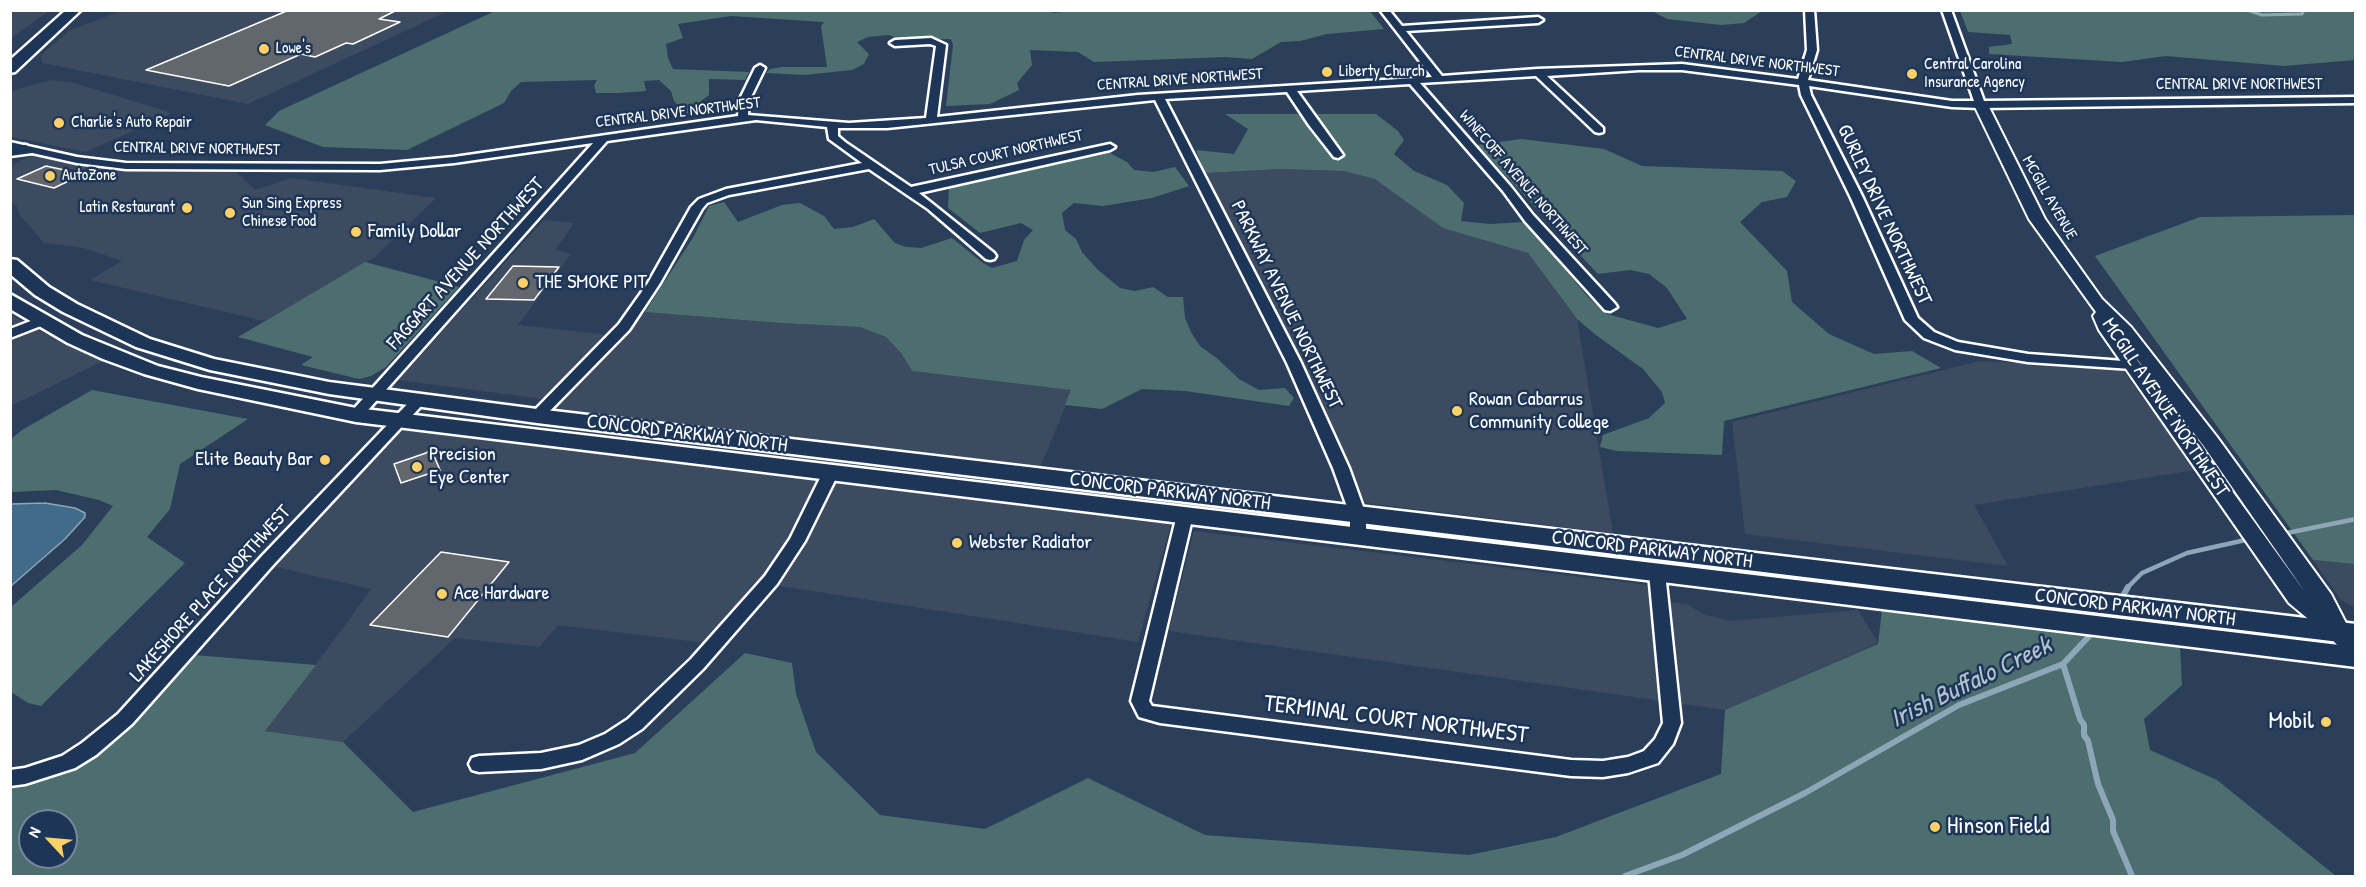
<!DOCTYPE html>
<html>
<head>
<meta charset="utf-8">
<style>
  body { margin:0 }
  #map { position:relative; width:2366px; height:887px; overflow:hidden; background:#2b3f5b; font-family:"Patrick Hand",sans-serif }
  canvas { display:block }
  .frame { position:absolute; inset:0; border:12px solid #fff; pointer-events:none }
  .north { position:absolute; left:18px; top:809px; width:60px; height:60px; box-sizing:border-box; background:#1d3557; border:2px solid #77869a; border-radius:50%; rotate:296deg; font-size:16px; font-weight:700; line-height:24px; text-align:center; color:#fff }
  .north::after { content:''; display:block; margin:auto; width:21px; height:27px; background:#ffd166; clip-path:polygon(50% 0,100% 100%,50% 72%,0 100%) }
</style>
</head>
<body>
<div id="map">
<canvas width="2366" height="887"></canvas>
<div class="frame"></div>
<div class="north">N</div>
</div>
<script>
const context = document.querySelector('canvas').getContext('2d');
context.lineJoin = 'round';
function fill(path, color) { context.fillStyle = color; context.fill(path, 'evenodd'); }
const toPath = rows => new Path2D(rows.map(r => 'M' + r).join(''));
function strokePath(path, color, width, dash) { context.strokeStyle = color; context.lineWidth = width; context.lineCap = dash ? 'butt' : 'round'; context.setLineDash(dash || []); context.stroke(path); }
function drawText(font, color, halo, rows, align = 'center') {
  context.font = font + ' "Patrick Hand",sans-serif'; context.lineWidth = 5; context.setLineDash([]); context.textBaseline = 'middle'; context.strokeStyle = halo; context.fillStyle = color; for (const [text, x, y, turn = 0] of rows) {
    context.save(); context.translate(x, y); context.rotate((+turn || 0) * Math.PI / 180); context.textAlign = isNaN(turn) ? turn : align; if (halo) context.strokeText(text, 0, 0); context.fillText(text, 0, 0); context.restore();
  }
}
const built = toPath([
  [11,10,49,10,49,11,11,38],
  [120,11,448,11,248,104,42,63,41,55,69,31],
  [51,80,71,82,172,113,86,152,11,137,11,94,14,90],
  [32,155,122,168,234,170,255,190,291,178,436,198,375,257,264,321,90,280,122,261,84,248,44,243,19,214,17,206,11,202,11,166],
  [1279,169,1345,171,1375,179,1477,238,1528,253,1577,319,1613,533,1366,503,1205,173],
  [544,220,574,223,555,250,571,254,518,325,610,335,543,399,398,380],
  [645,312,780,323,860,327,886,337,901,353,912,371,1072,390,1040,468,905,449,881,488,1171,524,1138,642,755,582,706,643,558,625,539,647,455,638,343,742,265,731,343,628,371,589,272,566,396,434,405,430,777,473,801,437,557,410,553,407],
  [11,314,25,324,103,361,11,406],
  [1980,361,2121,368,2196,470,1974,505,2008,566,1745,534,1732,422],
  [1194,531,1665,587,1667,602,1687,604,1703,614,1731,621,1858,610,1878,643,1725,710,1169,631],
  [2313,560,2355,564,2355,608,2341,600]
]);
const green = toPath([
  [1041,10,1055,13,1072,10,1369,10,1384,29,1327,34,1300,41,1281,42,1252,59,1225,57,1094,62,1078,52,1030,50,1032,65,1017,83,1019,90,990,104,946,106,953,45,951,39,906,40,888,35,868,37,857,42,869,54,864,64,852,70,805,75,766,73,770,69,782,67,827,67,821,26,824,22,731,16,678,24,683,38,666,44,668,58,673,69,749,72,745,80,709,79,709,95,701,101,701,114,688,115,674,101,671,91,659,80,644,81,646,91,619,93,596,93,594,85,597,80,521,82,511,91,504,103,407,150,323,147,265,125,279,111,495,11],
  [1652,11,1762,11,1744,23,1721,25,1667,19],
  [1960,11,2355,11,2355,60,2284,66,2166,56,2122,62,1989,54,1989,47,2012,44,2010,35,1968,32],
  [1225,114,1376,114,1398,131,1404,140,1394,154,1414,171,1447,185,1464,203,1461,221,1490,224,1525,222,1588,297,1607,314,1658,328,1687,319,1667,288,1649,274,1630,270,1598,274,1477,145,1521,139,1604,149,1642,166,1782,171,1796,181,1787,197,1762,202,1740,222,1787,271,1792,302,1829,334,1874,354,1912,351,1941,368,1724,421,1722,455,1617,451,1600,447,1603,435,1649,418,1665,403,1662,392,1643,369,1596,335,1577,319,1528,253,1443,228,1375,179,1344,171,1279,169,1205,173,1196,150,1234,154,1248,129],
  [1106,151,1127,162,1134,170,1153,172,1175,167,1189,186,1152,198,1103,206,1074,203,1062,213,1065,230,1076,239,1082,252,1097,269,1120,288,1135,291,1153,287,1168,297,1183,297,1185,318,1191,332,1200,346,1219,360,1239,379,1259,390,1285,388,1294,398,1289,406,1185,391,1142,389,1102,409,1065,405,1071,390,912,371,901,353,886,337,860,327,780,323,645,312,694,236,709,206,724,202,738,222,782,205,800,203,824,216,834,229,853,227,874,219,895,243,906,247,921,248,952,238,983,263,992,268,1017,261,1024,240,1033,230,1021,223,980,233,948,208,949,185],
  [2355,215,2356,215,2355,564,2313,560,2095,256,2200,217],
  [365,262,459,287,386,367,371,376,359,379,301,365,313,357,238,337],
  [92,390,248,419,180,464,170,509,147,537,185,563,41,706,28,703,11,692,11,607,82,545,113,506,99,500,56,490,11,492,11,439,22,430],
  [1882,610,2180,646,2182,685,2144,719,2150,750,2217,780,2336,876,11,876,10,785,64,773,109,742,194,655,316,665,265,731,343,742,413,812,635,753,745,653,792,663,796,694,816,752,880,815,985,829,1088,778,1205,835,1469,855,1556,837,1721,774,1725,710,1878,644],
  [30,821,66,821,66,857,30,857]
]);
const water = toPath([
  [45,503,75,508,85,513,85,517,65,539,11,586,11,504,45,503]
]);
const streamFar2 = toPath([
  [2247,10,2262,15,2302,14,2304,10]
]);
const streamFar1 = toPath([
  [2282,534,2356,519],
  [2127,588,2142,573,2187,553,2250,539]
]);
const stream = toPath([
  [2120,601,2128,587],
  [2063,664,2080,719,2084,725,2084,735,2088,741,2098,784,2113,820,2113,831,2132,876],
  [1625,876,1682,855,1805,793,1959,705,2063,664,2094,631]
]);
const building = toPath([
  [289,10,397,10,379,19,400,22,353,44,346,43,315,57,301,54,229,86,146,70,289,10],
  [46,166,83,174,54,188,17,179,46,166],
  [513,266,559,267,534,300,486,299,513,266],
  [431,449,440,470,401,483,394,464,426,453,431,449],
  [441,552,509,562,448,637,370,625,441,552]
]);
const minor = toPath([
  [1380,10,1389,10,1402,26,1538,17,1543,20,1538,23,1406,31,1442,76,1537,69,1682,64,1798,79,1807,50,1805,10,1814,10,1817,50,1808,80,1952,101,1974,101,1942,10,1951,10,1984,101,2356,97,2356,103,1981,108,1952,107,1809,86,1811,95,1863,198,1918,318,1934,332,1958,342,2028,354,2137,362,2139,365,2137,368,2132,369,2028,362,1955,350,1924,338,1905,320,1851,198,1801,95,1799,85,1682,70,1639,70,1547,76,1603,128,1603,132,1599,133,1595,132,1536,76,1420,83,1511,187,1533,215,1615,304,1617,307,1610,311,1605,310,1525,221,1503,191,1410,84,1297,91,1343,155,1338,158,1334,157,1309,125,1287,92,1165,99,1301,363,1349,468,1366,515,1366,537,1364,541,1358,543,1352,541,1350,537,1350,515,1333,468,1287,363,1155,100,887,128,838,128,838,136,845,142,911,187,1110,144,1115,147,1110,150,919,193,994,253,996,256,994,259,990,260,986,259,928,209,869,169,729,195,707,203,702,209,660,283,629,330,542,419,537,420,530,416,532,413,619,324,648,283,691,207,699,199,726,189,862,163,829,139,827,127,756,120,607,141,361,418,356,419,349,415,351,412,593,143,454,163,380,170,126,169,77,163,10,148,10,142,77,157,126,163,380,164,454,157,738,116,739,101,755,68,760,65,765,68,749,101,748,115,849,123,926,118,936,46,930,44,895,46,890,43,895,40,931,38,946,45,937,117,1138,95,1432,77,1380,10],
  [41,317,46,318,48,321,46,324,10,338,10,329,41,317],
  [418,397,423,398,425,401,423,404,274,564,132,724,96,755,75,768,25,784,10,786,10,770,25,768,62,756,82,743,118,714,262,556,413,398,418,397],
  [831,467,839,472,805,541,777,584,703,669,642,729,619,744,582,760,541,769,479,772,472,770,469,764,472,758,479,756,541,753,579,745,605,734,628,719,691,659,765,576,790,539,823,472,831,467],
  [1185,510,1191,511,1193,515,1149,701,1152,706,1571,760,1603,761,1628,757,1644,751,1655,739,1663,723,1649,573,1651,569,1657,567,1663,569,1665,573,1681,723,1673,744,1658,763,1628,773,1603,777,1571,776,1160,723,1139,717,1131,701,1177,515,1179,511,1185,510]
]);
const major = toPath([
  [1981,101,1988,105,2045,219,2102,299,2131,327,2217,437,2331,594,2348,627,2356,636,2356,661,2348,658,2331,638,2289,603,2099,330,2093,316,2096,312,2029,219,1974,105,1981,101],
  [2130,350,2203,445,2305,592,2151,379,2130,350]
]);
const highway = toPath([
  [66,10,81,10,15,72,10,73,10,60,66,10],
  [26,145,34,150,32,153,10,156,10,146,26,145],
  [10,259,17,260,49,287,77,304,150,339,214,359,329,382,537,409,2356,624,2356,644,537,423,329,394,210,370,136,347,63,312,35,295,10,274,10,259],
  [10,294,82,335,158,366,201,377,356,408,2356,647,2356,667,356,422,198,389,144,374,103,359,68,343,10,309,10,294]
]);
const markers = [
  [264,49,6,"#ffd166"],
  [1327,72,6,"#ffd166"],
  [1912,74,6,"#ffd166"],
  [59,123,6,"#ffd166"],
  [50,176,6,"#ffd166"],
  [187,208,6,"#ffd166"],
  [230,213,6,"#ffd166"],
  [356,232,6,"#ffd166"],
  [523,283,6,"#ffd166"],
  [1457,411,6,"#ffd166"],
  [325,460,6,"#ffd166"],
  [417,467,6,"#ffd166"],
  [957,543,6,"#ffd166"],
  [442,594,6,"#ffd166"],
  [2326,722,6,"#ffd166"],
  [1935,827,6,"#ffd166"]
];
const farPoinames = [
  ["Lowe's",276,49],
  ["Central Carolina",1924,65],
  ["Insurance Agency",1924,83],
  ["Liberty Church",1339,72],
  ["Charlie's Auto Repair",71,123],
  ["AutoZone",62,176],
  ["Sun Sing Express",242,204],
  ["Chinese Food",242,222],
  ["Latin Restaurant",175,208,"right"]
];
const farStreetnames = [
  ["CENTRAL DRIVE NORTHWEST",1757,62,7],
  ["CENTRAL DRIVE NORTHWEST",1180,80,-4],
  ["CENTRAL DRIVE NORTHWEST",2239,85],
  ["CENTRAL DRIVE NORTHWEST",678,113,-7],
  ["CENTRAL DRIVE NORTHWEST",197,149,1],
  ["TULSA COURT NORTHWEST",1006,153,-13],
  ["WINECOFF AVENUE NORTHWEST",1523,183,49],
  ["MCGILL AVENUE",2049,198,60]
];
const streetNames = [
  ["GURLEY DRIVE NORTHWEST",1884,215,65],
  ["FAGGART AVENUE NORTHWEST",466,264,-48],
  ["PARKWAY AVENUE NORTHWEST",1286,305,64],
  ["MCGILL AVENUE NORTHWEST",2165,408,56],
  ["CONCORD PARKWAY NORTH",687,434,7],
  ["CONCORD PARKWAY NORTH",1170,492,7],
  ["CONCORD PARKWAY NORTH",1652,550,7],
  ["LAKESHORE PLACE NORTHWEST",211,594,-48],
  ["CONCORD PARKWAY NORTH",2135,608,7]
];
const poiNames = [
  ["Family Dollar",368,232],
  ["THE SMOKE PIT",535,283],
  ["Rowan Cabarrus",1469,400],
  ["Community College",1469,423],
  ["Precision",429,455],
  ["Eye Center",429,478],
  ["Elite Beauty Bar",313,460,"right"],
  ["Webster Radiator",969,543],
  ["Ace Hardware",454,594]
];
const nearStreetnames = [
  ["TERMINAL COURT NORTHWEST",1396,720,7]
];
const nearPoinames = [
  ["Mobil",2314,722],
  ["Hinson Field",1947,827,"left"]
];
const nearWaternames = [
  ["Irish Buffalo Creek",1971,683,-26]
];
fill(built, '#3c4b60');
fill(green, '#4d6e6e');
fill(water, '#416b88');
strokePath(water, '#8da6b8', 1.5);
strokePath(streamFar2, '#8da6b8', 3);
strokePath(streamFar1, '#8da6b8', 4.5);
strokePath(stream, '#8da6b8', 6);
fill(building, '#62666d');
strokePath(building, '#fff', 1.5);
strokePath(minor, '#fff', 5);
strokePath(major, '#fff', 4);
strokePath(highway, '#fff', 5);
fill(minor, '#1d3557');
fill(major, '#1d3557');
fill(highway, '#1d3557');
for (const [x, y, r, color] of markers) { const dot = new Path2D(); dot.arc(x, y, r, 0, 2 * Math.PI); context.fillStyle = color; context.fill(dot); strokePath(dot, '#1d3557', 2); }
drawText('16px', '#fff', '#1d3557', farPoinames, 'left');
drawText('16px', '#fff', '#1d3557', farStreetnames);
drawText('20px', '#fff', '#1d3557', streetNames);
drawText('20px', '#fff', '#1d3557', poiNames, 'left');
drawText('24px', '#fff', '#1d3557', nearStreetnames);
drawText('24px', '#fff', '#1d3557', nearPoinames, 'right');
drawText('italic 26px', '#b3c4cf', '#1d3557', nearWaternames);
</script>
</body>
</html>
